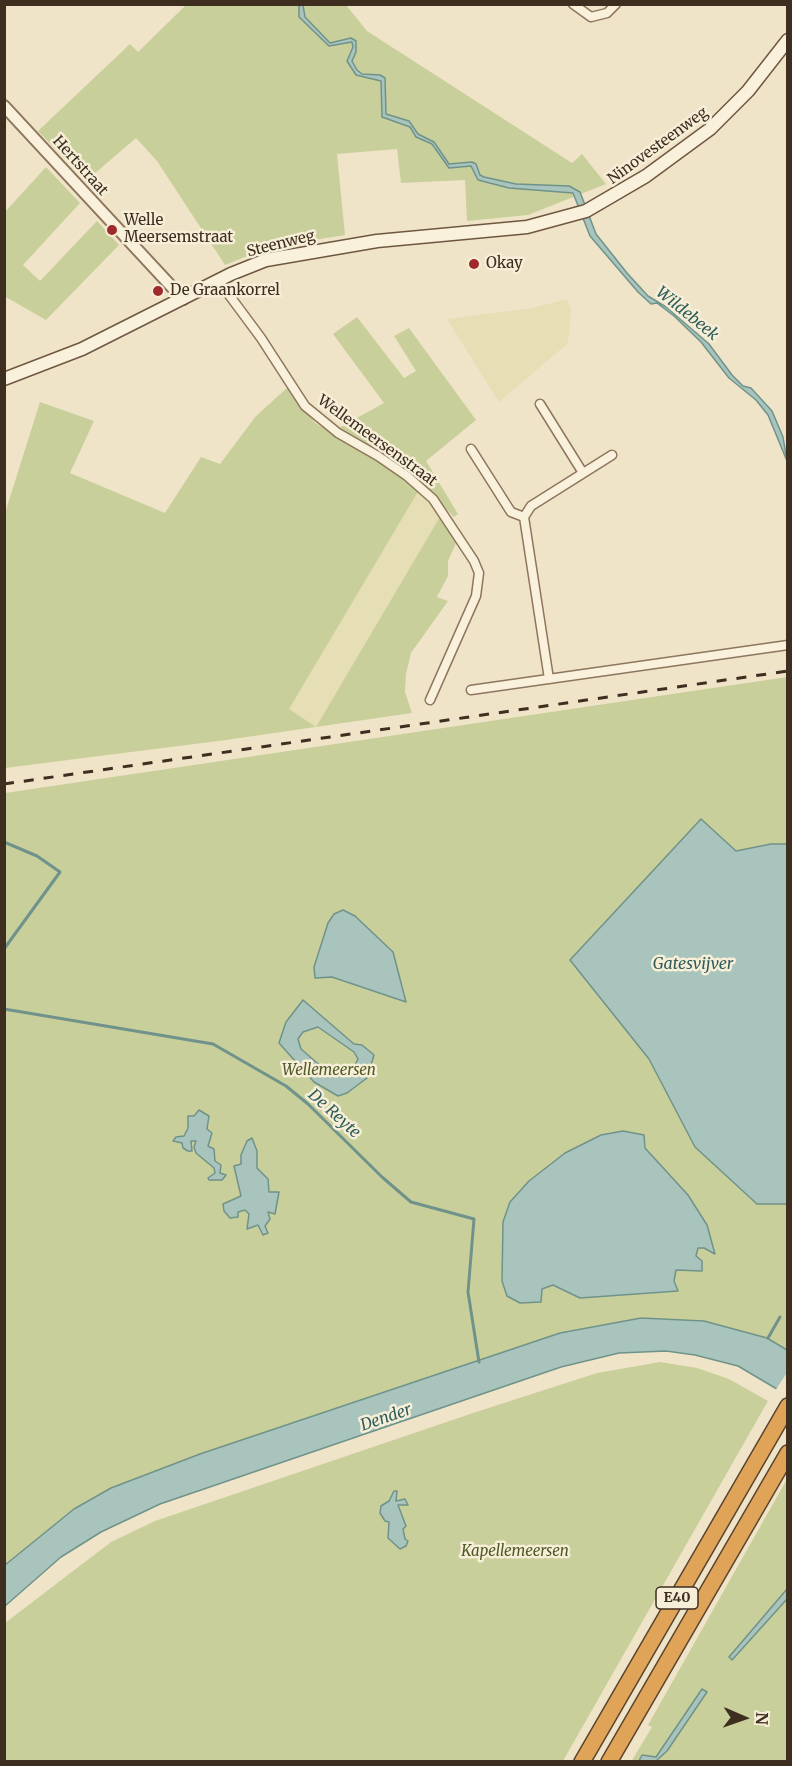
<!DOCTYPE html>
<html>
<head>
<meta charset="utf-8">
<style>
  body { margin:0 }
  #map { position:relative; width:792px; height:1766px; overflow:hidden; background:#f0e4c8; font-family:Merriweather,serif }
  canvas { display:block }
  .frame { position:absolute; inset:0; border:6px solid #3d2e20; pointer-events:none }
  .north { position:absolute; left:714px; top:1688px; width:60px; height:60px; -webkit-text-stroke:4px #f7eed8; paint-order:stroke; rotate:92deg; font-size:16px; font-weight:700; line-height:24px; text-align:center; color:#3d2e20 }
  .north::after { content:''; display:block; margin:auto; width:21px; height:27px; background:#3d2e20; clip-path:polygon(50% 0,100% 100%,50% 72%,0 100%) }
</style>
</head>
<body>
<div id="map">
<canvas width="792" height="1766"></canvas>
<div class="frame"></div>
<div class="north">N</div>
</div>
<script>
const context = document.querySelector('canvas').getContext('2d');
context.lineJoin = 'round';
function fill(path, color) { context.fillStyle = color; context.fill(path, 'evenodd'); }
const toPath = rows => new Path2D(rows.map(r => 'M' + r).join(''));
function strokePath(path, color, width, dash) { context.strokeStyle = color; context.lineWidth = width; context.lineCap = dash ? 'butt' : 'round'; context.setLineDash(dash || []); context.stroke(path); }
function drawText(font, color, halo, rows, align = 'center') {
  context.font = font + ' Merriweather,serif'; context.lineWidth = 5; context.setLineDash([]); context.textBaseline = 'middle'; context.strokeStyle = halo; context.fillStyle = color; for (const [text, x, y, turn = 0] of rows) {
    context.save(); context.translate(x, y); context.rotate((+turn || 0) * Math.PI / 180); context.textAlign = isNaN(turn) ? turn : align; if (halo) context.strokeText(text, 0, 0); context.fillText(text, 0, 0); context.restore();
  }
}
const farmland = toPath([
  [567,299,571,311,568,343,499,402,447,319,533,308],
  [419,490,441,515,316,727,288,709]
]);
const green = toPath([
  [186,5,346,5,367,31,572,163,582,154,606,184,528,215,467,221,465,180,401,183,397,149,337,154,345,235,270,247,225,265,157,161,136,138,86,181,38,131,130,44,138,52],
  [46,167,80,203,23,265,40,281,97,221,119,245,46,320,4,296,5,212],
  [357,317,404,378,416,371,394,336,409,328,476,420,426,461,458,514,454,517,415,477,337,429,384,403,333,334],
  [288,387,315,423,393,470,419,490,289,709,316,727,441,515,457,541,448,561,448,576,437,597,448,601,411,653,406,674,405,692,412,713,226,740,5,768,5,513,40,402,94,421,70,473,165,513,201,457,220,464,256,416],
  [787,677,787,1350,767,1338,704,1321,560,1333,200,1454,111,1488,74,1509,5,1565,5,793],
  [660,1362,697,1368,729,1379,768,1401,563,1761,5,1762,5,1623,111,1542,155,1521,476,1412,597,1373],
  [787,1479,787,1761,631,1762,652,1727,648,1725]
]);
const water = toPath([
  [299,5,303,5,305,17,330,43,351,38,356,41,356,52,352,61,357,70,362,74,380,75,385,78,386,114,409,121,418,134,434,142,449,164,472,162,476,164,480,175,484,177,516,184,569,186,580,192,596,234,627,273,648,296,666,307,709,344,732,375,743,386,751,388,772,411,783,437,787,461,768,415,756,400,729,378,701,342,674,316,657,303,651,304,638,292,590,236,573,193,509,188,478,180,471,166,449,168,432,144,416,137,410,127,382,117,381,81,356,75,347,61,353,47,352,42,329,46,299,17,299,5],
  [701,819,736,851,771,844,787,844,787,1204,757,1204,695,1147,649,1059,570,960,701,819],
  [343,910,355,916,393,952,406,1002,332,977,315,978,314,967,328,923,334,914,343,910],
  [303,1000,354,1044,362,1045,374,1055,367,1078,347,1093,338,1096,314,1082,279,1043,286,1022,303,1000],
  [318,1027,354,1052,358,1059,355,1065,331,1075,301,1049,298,1039,303,1032,318,1027],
  [199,1110,209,1116,207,1129,212,1133,208,1146,214,1149,215,1161,221,1165,220,1173,226,1175,222,1180,209,1180,208,1178,215,1173,214,1168,196,1153,194,1147,196,1141,191,1141,192,1151,188,1151,183,1148,182,1143,173,1141,176,1137,184,1136,188,1128,188,1116,194,1116,199,1110],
  [623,1131,644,1135,645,1148,688,1195,707,1225,715,1254,704,1248,698,1248,696,1256,702,1261,702,1271,676,1270,674,1281,678,1291,580,1298,553,1285,542,1289,541,1302,520,1303,507,1296,502,1281,503,1222,510,1202,529,1181,565,1153,601,1135,623,1131],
  [252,1138,257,1151,257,1168,268,1179,269,1192,279,1192,275,1214,268,1212,270,1219,265,1226,268,1233,263,1235,258,1225,247,1229,249,1214,245,1210,238,1212,238,1217,230,1218,224,1211,223,1204,241,1196,234,1166,241,1164,241,1155,247,1141,252,1138],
  [641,1318,704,1321,767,1338,787,1350,787,1395,738,1366,695,1355,666,1351,619,1353,561,1367,160,1504,101,1532,61,1557,5,1606,5,1565,74,1509,111,1488,200,1454,560,1333,641,1318],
  [394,1491,397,1491,396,1501,405,1499,408,1505,398,1505,406,1526,403,1529,405,1539,408,1541,406,1546,400,1549,388,1538,389,1522,385,1521,380,1513,381,1506,389,1501,394,1491],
  [787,1589,787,1599,732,1660,729,1657,787,1589],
  [702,1689,707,1692,667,1751,656,1761,639,1761,642,1755,656,1757,702,1689]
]);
const pier = toPath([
  [788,1371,788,1398,787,1398,775,1391]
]);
const stream = toPath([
  [4,842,37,856,60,872,4,949],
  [4,1009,213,1044,286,1086,308,1104,382,1177,411,1202,474,1219,468,1292,479,1362],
  [768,1338,780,1317]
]);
const minor = toPath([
  [573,4,591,17,607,13,616,4],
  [218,280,261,338,305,406,338,433,378,456,407,476,433,499,474,561,479,573,476,596,430,700],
  [540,404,583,473],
  [471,449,511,512,524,517],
  [549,679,524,517,531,506,612,455],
  [471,690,788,645]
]);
const tertiary = toPath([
  [4,106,183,299]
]);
const secondary = toPath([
  [4,379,82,349,231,274,266,260,377,241,527,227,586,211,646,176,710,129,748,91,788,40]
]);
const motorway = toPath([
  [582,1762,788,1406],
  [609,1762,788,1453]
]);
const rail = toPath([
  [4,784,788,671]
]);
const markers = [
  [112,230,6,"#9e2a2b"],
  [474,264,6,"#9e2a2b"],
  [158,291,6,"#9e2a2b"]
];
const shields = [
  [677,1598,42]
];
const shieldNames = [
  ["E40",677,1598]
];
const streetNames = [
  ["Ninovesteenweg",658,146,-36],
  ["Hertstraat",80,166,48],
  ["Steenweg",281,244,-14],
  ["Wellemeersenstraat",377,441,36]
];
const poiNames = [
  ["Welle",124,221],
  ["Meersemstraat",124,238],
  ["Okay",486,264],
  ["De Graankorrel",170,291]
];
const parkNames = [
  ["Wellemeersen",329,1071],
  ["Kapellemeersen",515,1552]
];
const waterNames = [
  ["Wildebeek",687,314,39],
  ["Gatesvijver",693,964],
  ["De Reyte",334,1114,42],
  ["Dender",386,1418,-19]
];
fill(farmland, '#e6deb5');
fill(green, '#c9cf9b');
fill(water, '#a9c4bc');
strokePath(water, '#6f938a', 1.5);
fill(pier, '#f0e4c8');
strokePath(stream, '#6f938a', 3);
strokePath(minor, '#8d765c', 11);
strokePath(tertiary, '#8d765c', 14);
strokePath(secondary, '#6f573f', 15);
strokePath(motorway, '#5b4430', 18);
strokePath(minor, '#faf1dc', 8);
strokePath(tertiary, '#faf1dc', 10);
strokePath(secondary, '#faf1dc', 12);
strokePath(motorway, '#e0a458', 15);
strokePath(rail, '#3d2e20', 3, [10, 10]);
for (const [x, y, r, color] of markers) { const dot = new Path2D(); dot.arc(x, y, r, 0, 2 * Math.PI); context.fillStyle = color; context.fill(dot); strokePath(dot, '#f7eed8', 2); }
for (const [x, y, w] of shields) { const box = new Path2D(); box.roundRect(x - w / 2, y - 11, w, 22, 4.5); context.fillStyle = '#f7eed8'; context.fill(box); strokePath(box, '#3d2e20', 1.5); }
drawText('bold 14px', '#3d2e20', null, shieldNames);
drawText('15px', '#3d2e20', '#f7eed8', streetNames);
drawText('15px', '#3d2e20', '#f7eed8', poiNames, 'left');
drawText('italic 15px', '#4d5a26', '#f7eed8', parkNames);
drawText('italic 16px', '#2f5d5a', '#f7eed8', waterNames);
</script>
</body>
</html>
